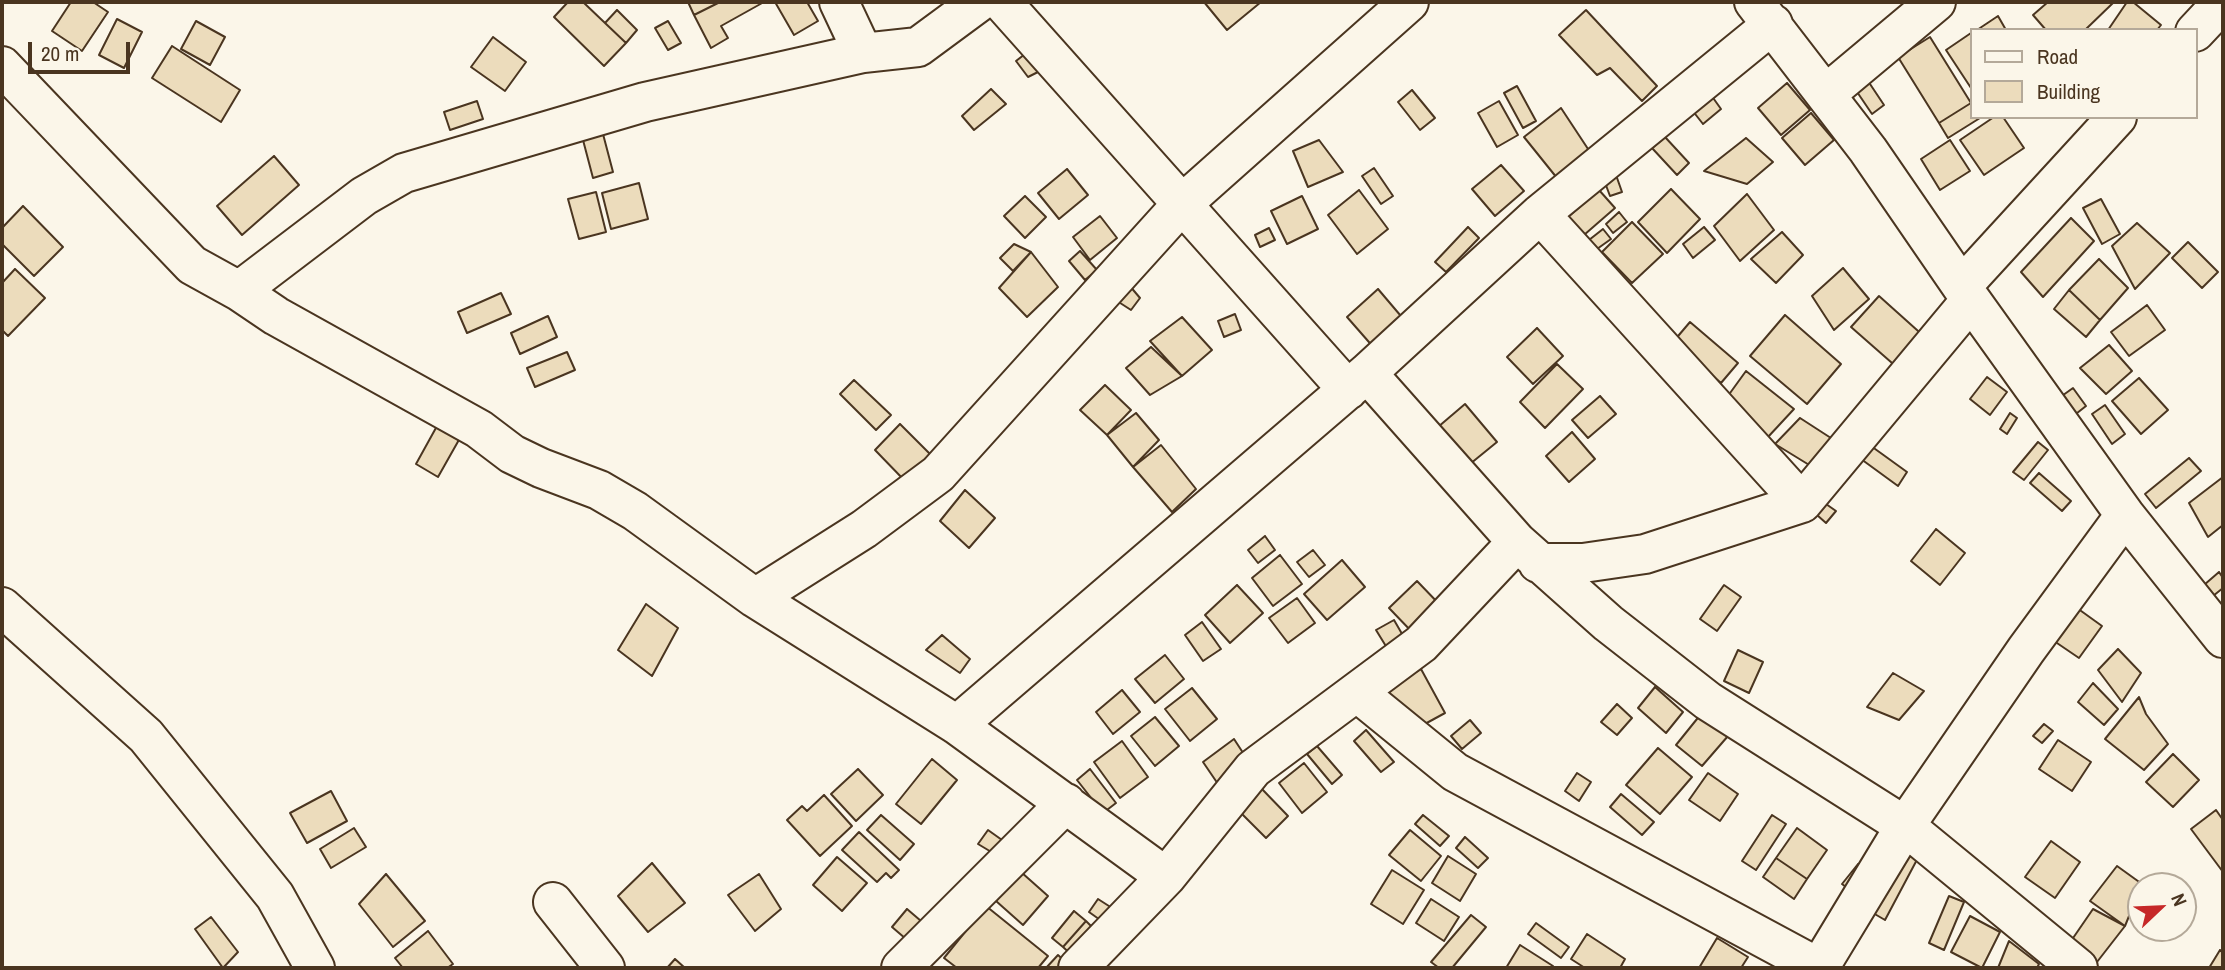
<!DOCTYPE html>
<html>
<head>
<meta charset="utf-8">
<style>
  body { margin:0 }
  #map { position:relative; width:2225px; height:970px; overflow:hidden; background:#fbf6e9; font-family:"Archivo Narrow",sans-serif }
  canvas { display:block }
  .frame { position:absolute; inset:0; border:4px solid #4a3520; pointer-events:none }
  .legend { position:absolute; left:1970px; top:28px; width:228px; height:91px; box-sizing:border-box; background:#fbf6e9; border:2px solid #b4a999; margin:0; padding:9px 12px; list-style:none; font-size:21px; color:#4a3520 }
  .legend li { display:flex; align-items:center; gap:14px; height:35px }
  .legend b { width:35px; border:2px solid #b4a999 }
  .north { position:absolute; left:2127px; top:872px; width:70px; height:70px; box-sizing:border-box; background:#fbf6e9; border:2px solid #b4a999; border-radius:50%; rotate:67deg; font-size:19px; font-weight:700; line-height:28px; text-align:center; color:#4a3520 }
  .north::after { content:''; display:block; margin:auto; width:24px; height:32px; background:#c62828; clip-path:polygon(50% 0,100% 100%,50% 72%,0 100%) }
  .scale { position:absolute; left:28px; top:42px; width:102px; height:32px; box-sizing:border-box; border:4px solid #4a3520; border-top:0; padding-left:9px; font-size:21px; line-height:24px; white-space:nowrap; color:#4a3520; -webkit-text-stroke:5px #fbf6e9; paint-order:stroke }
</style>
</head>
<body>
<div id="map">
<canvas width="2225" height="970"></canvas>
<div class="frame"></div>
<ul class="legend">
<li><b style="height:9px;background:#fbf6e9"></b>Road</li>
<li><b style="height:19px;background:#ecdcbc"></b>Building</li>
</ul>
<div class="north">N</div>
<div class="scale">20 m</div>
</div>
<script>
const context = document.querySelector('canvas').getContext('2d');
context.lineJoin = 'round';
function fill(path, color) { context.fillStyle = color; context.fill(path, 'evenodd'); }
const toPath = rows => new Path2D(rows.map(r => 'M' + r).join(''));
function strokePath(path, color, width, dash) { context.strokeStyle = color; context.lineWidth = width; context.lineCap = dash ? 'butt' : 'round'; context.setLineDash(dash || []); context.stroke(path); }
const building = toPath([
  [71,2,93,2,108,12,82,51,52,31,71,2],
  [568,2,583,2,626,43,604,66,554,17,568,2],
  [688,2,715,2,716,4,694,15,688,2],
  [720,2,764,2,721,26,728,38,711,48,694,15,720,2],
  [775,2,807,2,818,21,794,35,775,2],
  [1204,2,1261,2,1227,30,1204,2],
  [2048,2,2114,2,2085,30,2046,30,2033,15,2048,2],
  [2127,2,2133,2,2161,25,2157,30,2108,30,2127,2],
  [617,10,637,30,626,43,605,23,617,10],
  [1586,10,1657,86,1642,101,1610,68,1597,75,1559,35,1586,10],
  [1998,16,2006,30,1977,30,1998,16],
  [117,19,142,32,124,68,99,55,117,19],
  [196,21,225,37,210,65,181,49,196,21],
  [668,21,681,43,668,50,655,28,668,21],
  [1971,33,1971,88,1946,50,1971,33],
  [493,37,526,62,505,91,471,67,493,37],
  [1930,37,1971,103,1939,123,1898,57,1930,37],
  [172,46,240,90,221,122,152,78,172,46],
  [1025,54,1040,71,1028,77,1016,61,1025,54],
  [1864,75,1884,105,1872,114,1851,83,1864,75],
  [1787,83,1810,110,1781,135,1758,108,1787,83],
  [1517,86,1536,121,1523,128,1504,93,1517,86],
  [991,89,1006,104,974,130,962,116,991,89],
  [1412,90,1435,118,1420,130,1398,102,1412,90],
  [1711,95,1721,109,1703,124,1692,110,1711,95],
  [477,101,483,119,450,130,444,112,477,101],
  [1499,101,1518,135,1497,147,1478,113,1499,101],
  [1971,103,1971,117,1980,118,1948,138,1939,123,1971,103],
  [1561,108,1592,155,1557,178,1524,137,1561,108],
  [1811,113,1834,140,1805,165,1782,138,1811,113],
  [1994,117,2003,117,2024,148,1984,175,1960,140,1994,117],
  [603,134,613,172,593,178,583,140,603,134],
  [1665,137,1689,163,1677,175,1652,148,1665,137],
  [1746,138,1773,162,1747,184,1704,171,1746,138],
  [1319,140,1343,172,1308,187,1293,151,1319,140],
  [1950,140,1970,171,1940,190,1921,159,1950,140],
  [274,156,299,185,242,235,217,206,274,156],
  [1501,165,1524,191,1495,216,1472,189,1501,165],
  [1374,168,1393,196,1381,204,1362,176,1374,168],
  [1067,169,1088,195,1059,219,1038,193,1067,169],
  [1616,175,1622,192,1610,196,1604,180,1616,175],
  [639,183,648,219,611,229,602,193,639,183],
  [1671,189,1700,219,1667,253,1638,222,1671,189],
  [1359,190,1388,229,1357,254,1328,215,1359,190],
  [1599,190,1615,208,1584,235,1568,217,1599,190],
  [596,192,606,232,579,239,568,199,596,192],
  [1747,194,1774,230,1740,261,1714,226,1747,194],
  [1025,196,1046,217,1025,238,1004,216,1025,196],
  [1302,196,1318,229,1287,244,1271,211,1302,196],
  [2101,199,2120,234,2102,244,2083,208,2101,199],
  [23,206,63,247,34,276,2,244,2,228,23,206],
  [1619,212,1627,222,1613,233,1606,224,1619,212],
  [1100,216,1117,238,1090,260,1073,237,1100,216],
  [2071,218,2094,241,2043,297,2021,272,2071,218],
  [1632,222,1663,254,1632,283,1602,252,1632,222],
  [2137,223,2170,253,2135,289,2112,246,2137,223],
  [1468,227,1479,238,1446,272,1435,262,1468,227],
  [1704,227,1715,240,1693,258,1683,244,1704,227],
  [1269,228,1275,240,1260,247,1255,235,1269,228],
  [1603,229,1611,239,1597,249,1589,240,1603,229],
  [1782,232,1803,255,1776,283,1751,259,1782,232],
  [2188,242,2218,272,2202,288,2172,258,2188,242],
  [1014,244,1031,252,1013,271,1000,258,1014,244],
  [1080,251,1097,270,1085,280,1069,261,1080,251],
  [1031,252,1058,287,1027,317,999,288,1031,252],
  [2099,259,2128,288,2100,320,2069,290,2099,259],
  [1843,268,1869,299,1834,330,1812,296,1843,268],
  [15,269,45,298,8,336,2,330,2,283,15,269],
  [1129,285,1140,298,1131,310,1114,299,1129,285],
  [1378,289,1406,322,1375,349,1347,317,1378,289],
  [2069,290,2100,320,2086,337,2054,309,2069,290],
  [501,293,511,314,467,333,458,312,501,293],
  [1879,296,1927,339,1900,370,1851,327,1879,296],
  [2147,305,2165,330,2129,356,2111,332,2147,305],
  [1235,314,1241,330,1224,337,1218,321,1235,314],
  [1785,315,1841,364,1807,404,1750,356,1785,315],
  [548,316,557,337,520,354,511,333,548,316],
  [1182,317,1212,350,1182,376,1150,341,1182,317],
  [1690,322,1738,363,1721,383,1673,342,1690,322],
  [1537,328,1563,356,1533,384,1507,357,1537,328],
  [2109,345,2132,371,2106,394,2080,368,2109,345],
  [1151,347,1182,376,1150,395,1126,368,1151,347],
  [567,352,575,370,535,387,527,368,567,352],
  [1557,364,1583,389,1545,428,1520,402,1557,364],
  [1746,371,1794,409,1768,437,1725,400,1746,371],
  [1987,377,2007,392,1990,415,1970,399,1987,377],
  [2139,378,2168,410,2141,434,2112,401,2139,378],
  [854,380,891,415,876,430,840,394,854,380],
  [1105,385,1131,410,1107,435,1080,410,1105,385],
  [2073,388,2086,406,2072,417,2059,398,2073,388],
  [1600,396,1616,414,1588,438,1572,420,1600,396],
  [1465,404,1497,442,1470,464,1438,427,1465,404],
  [2105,405,2125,434,2112,444,2092,414,2105,405],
  [1136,413,1159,440,1133,467,1107,435,1136,413],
  [2010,413,2017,418,2007,434,2000,429,2010,413],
  [1800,418,1834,440,1819,471,1775,444,1800,418],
  [900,424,931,455,905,481,875,450,900,424],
  [437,426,460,438,438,477,416,464,437,426],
  [1572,432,1595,459,1569,482,1546,456,1572,432],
  [2038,442,2048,450,2024,480,2013,472,2038,442],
  [1161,445,1196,489,1172,512,1133,467,1161,445],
  [1871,446,1907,472,1898,486,1861,459,1871,446],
  [2189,458,2201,471,2156,508,2145,494,2189,458],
  [2039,473,2071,501,2062,511,2030,483,2039,473],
  [2223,477,2223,525,2208,537,2189,503,2223,477],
  [965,490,995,518,969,548,940,521,965,490],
  [1826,504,1836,511,1826,523,1817,515,1826,504],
  [1936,529,1965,553,1940,585,1911,561,1936,529],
  [1265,536,1275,550,1258,563,1248,550,1265,536],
  [1313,550,1325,565,1309,577,1297,562,1313,550],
  [1280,555,1302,584,1273,606,1252,578,1280,555],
  [1342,560,1365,587,1327,620,1304,594,1342,560],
  [2219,572,2223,578,2223,588,2213,596,2204,585,2219,572],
  [1417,581,1441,606,1413,633,1389,608,1417,581],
  [1237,585,1263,613,1230,643,1205,615,1237,585],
  [1724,585,1741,597,1717,631,1700,619,1724,585],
  [1297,598,1315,623,1288,643,1269,618,1297,598],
  [646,604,678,628,652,676,618,650,646,604],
  [2077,608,2102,626,2079,658,2054,641,2077,608],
  [1394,620,1409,646,1392,656,1376,630,1394,620],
  [1202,622,1221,649,1203,661,1185,635,1202,622],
  [942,635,970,659,960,673,926,650,942,635],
  [2118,649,2141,673,2122,702,2098,670,2118,649],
  [1738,650,1763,662,1749,693,1724,681,1738,650],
  [1165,655,1184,679,1155,703,1135,679,1165,655],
  [1421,669,1445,713,1423,725,1382,690,1421,669],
  [1893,673,1924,691,1899,720,1867,707,1893,673],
  [2093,683,2118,709,2104,725,2078,702,2093,683],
  [1655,687,1683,712,1666,733,1638,708,1655,687],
  [1192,688,1217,719,1190,741,1165,709,1192,688],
  [1122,690,1140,712,1113,734,1096,712,1122,690],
  [2139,697,2146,714,2168,744,2144,770,2105,739,2139,697],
  [1617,704,1632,718,1617,735,1601,722,1617,704],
  [1701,714,1728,736,1702,766,1676,745,1701,714],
  [1155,717,1179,746,1155,766,1131,736,1155,717],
  [1470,720,1481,733,1462,749,1451,736,1470,720],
  [2044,724,2053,731,2042,743,2033,736,2044,724],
  [1366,730,1394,762,1381,772,1354,741,1366,730],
  [1234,739,1249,762,1218,784,1203,762,1234,739],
  [2058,740,2091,762,2072,791,2039,769,2058,740],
  [1122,741,1148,777,1120,798,1094,762,1122,741],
  [1317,746,1342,775,1332,784,1307,754,1317,746],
  [1658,748,1692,777,1660,814,1626,785,1658,748],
  [2173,754,2199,780,2173,807,2146,782,2173,754],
  [932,759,957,780,921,824,896,804,932,759],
  [1304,763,1327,792,1302,813,1279,783,1304,763],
  [858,769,883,795,856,821,831,794,858,769],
  [1090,769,1116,803,1103,813,1077,780,1090,769],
  [1577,773,1591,782,1579,801,1565,791,1577,773],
  [1708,773,1738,794,1720,821,1689,800,1708,773],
  [1261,788,1288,816,1266,838,1239,811,1261,788],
  [331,791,347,821,307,843,290,813,331,791],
  [1621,794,1654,822,1642,835,1610,807,1621,794],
  [824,795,852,826,820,856,787,820,802,806,807,811,824,795],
  [2216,810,2223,820,2223,872,2191,829,2216,810],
  [881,815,914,844,900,860,867,830,881,815],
  [1423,815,1449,836,1440,846,1415,824,1423,815],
  [1772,815,1786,824,1756,870,1742,861,1772,815],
  [354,828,366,847,331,868,320,849,354,828],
  [1797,828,1827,850,1807,879,1776,858,1797,828],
  [988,830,1002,840,993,853,978,844,988,830],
  [1410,830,1441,856,1421,881,1389,855,1410,830],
  [859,832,899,870,891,878,886,873,877,882,842,850,859,832],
  [1465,837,1488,858,1478,868,1456,848,1465,837],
  [2051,841,2080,862,2055,898,2025,877,2051,841],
  [1908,848,1920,854,1885,920,1873,913,1908,848],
  [1448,856,1476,874,1460,901,1432,883,1448,856],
  [837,857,867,883,842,911,813,885,837,857],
  [1776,858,1807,879,1794,899,1763,877,1776,858],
  [652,863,685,903,648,932,618,896,652,863],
  [1858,864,1871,874,1855,894,1842,884,1858,864],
  [2117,866,2142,884,2125,926,2090,901,2117,866],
  [1392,870,1424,890,1403,924,1371,904,1392,870],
  [1021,872,1048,896,1023,925,996,901,1021,872],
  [386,874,425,921,393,947,359,904,386,874],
  [759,874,781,909,755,931,728,895,759,874],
  [1949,896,1964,902,1944,950,1929,943,1949,896],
  [1098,899,1112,908,1103,922,1089,912,1098,899],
  [1431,899,1459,917,1444,941,1416,923,1431,899],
  [986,906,1048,956,1038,968,957,968,944,958,986,906],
  [907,909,921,921,906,939,892,927,907,909],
  [2093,909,2125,926,2097,962,2071,941,2093,909],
  [1074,911,1086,921,1063,947,1052,938,1074,911],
  [1471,915,1486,927,1452,968,1439,968,1431,962,1471,915],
  [1970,916,2000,932,1982,968,1951,952,1970,916],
  [211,917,238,952,223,968,195,929,211,917],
  [1086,921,1098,933,1075,958,1063,947,1086,921],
  [1536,923,1569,947,1561,958,1528,934,1536,923],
  [428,931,453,964,447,968,403,968,395,958,428,931],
  [1587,934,1625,959,1620,968,1585,968,1571,959,1587,934],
  [1717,938,1748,957,1741,968,1699,968,1717,938],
  [2009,941,2039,964,2037,968,1998,968,2009,941],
  [1520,945,1553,966,1551,968,1506,968,1520,945],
  [2220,950,2223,953,2223,968,2209,968,2220,950],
  [1058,955,1072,968,1046,968,1058,955],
  [675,959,685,968,667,968,675,959]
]);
const minor = toPath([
  [839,2,863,53],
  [1002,2,1348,390],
  [1754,2,1868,150,1971,300,2125,515,2223,638],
  [2195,32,2223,2],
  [2,66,192,265,239,291,276,316,479,429,512,454,541,468,599,490,635,511,755,598,957,725,1166,877,1253,769,1421,644,1517,542],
  [1826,94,1936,2],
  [1540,214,1802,503],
  [1962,286,2117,117],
  [239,291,364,196,404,173,645,102,863,53,918,47,979,2],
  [1367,373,1517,542,1608,623,1708,701,1905,826,2078,968],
  [1538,563,1583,563,1645,554,1802,503,1971,300],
  [755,598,864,529,938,474,1182,204,1409,2],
  [2,607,146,736,275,896,315,968],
  [1358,693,1455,772,1819,968],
  [957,725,1367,373,1540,214,1773,24],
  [553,902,605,968],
  [901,968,1066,803],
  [1078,968,1166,877],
  [1819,968,1905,826,2026,650,2125,515]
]);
fill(building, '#ecdcbc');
strokePath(building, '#4a3520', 2);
strokePath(minor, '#4a3520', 42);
strokePath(minor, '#fbf6e9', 38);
</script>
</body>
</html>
